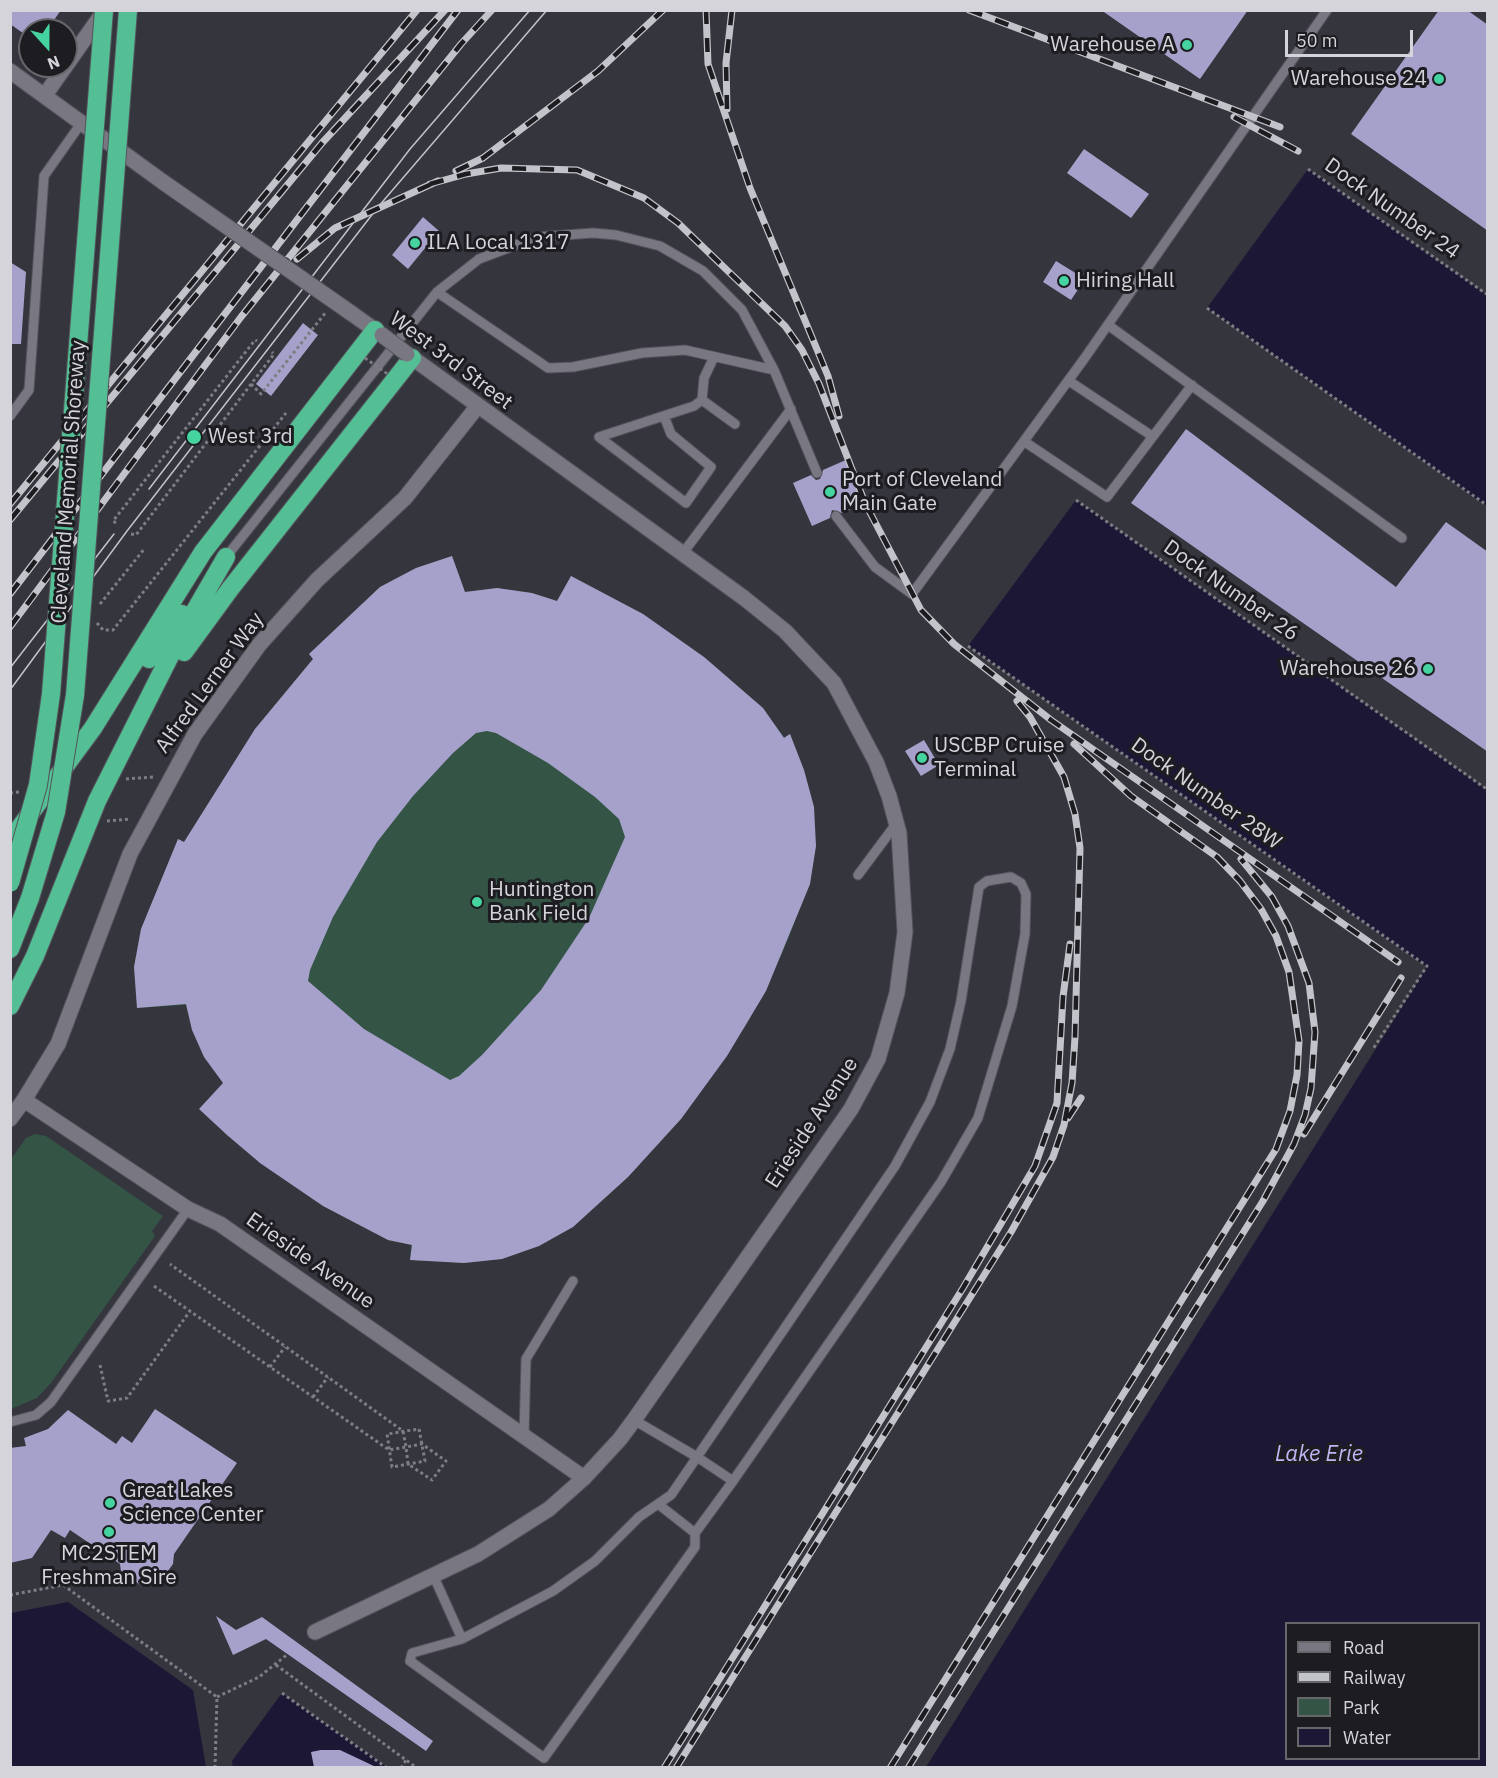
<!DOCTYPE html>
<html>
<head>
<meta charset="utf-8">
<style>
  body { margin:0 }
  #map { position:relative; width:1498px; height:1778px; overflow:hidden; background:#35353e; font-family:"IBM Plex Sans",sans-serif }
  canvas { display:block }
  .frame { position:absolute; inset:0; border:12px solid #d4d4da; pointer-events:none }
  .legend { position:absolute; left:1285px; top:1622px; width:195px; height:138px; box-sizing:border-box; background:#1d1d21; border:2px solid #66666b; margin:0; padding:8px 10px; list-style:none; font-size:18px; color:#d4d4da }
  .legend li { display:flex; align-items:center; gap:12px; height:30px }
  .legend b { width:30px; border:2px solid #66666b }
  .north { position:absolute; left:18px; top:18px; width:60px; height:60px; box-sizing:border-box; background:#1d1d21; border:2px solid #66666b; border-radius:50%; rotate:159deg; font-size:16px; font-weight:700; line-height:24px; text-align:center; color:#d4d4da }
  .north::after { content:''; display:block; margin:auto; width:21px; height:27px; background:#45d49f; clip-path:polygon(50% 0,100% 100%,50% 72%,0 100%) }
  .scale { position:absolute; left:1285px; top:30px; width:128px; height:27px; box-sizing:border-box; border:3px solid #d4d4da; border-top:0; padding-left:8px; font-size:18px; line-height:21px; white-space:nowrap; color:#d4d4da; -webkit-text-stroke:4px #1d1d21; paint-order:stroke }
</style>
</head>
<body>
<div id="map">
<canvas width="1498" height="1778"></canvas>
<div class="frame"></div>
<ul class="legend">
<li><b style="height:8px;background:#787782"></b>Road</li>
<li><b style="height:8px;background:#c3c3ca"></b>Railway</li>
<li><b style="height:16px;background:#345446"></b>Park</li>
<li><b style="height:16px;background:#1d1736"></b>Water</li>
</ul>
<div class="north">N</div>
<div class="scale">50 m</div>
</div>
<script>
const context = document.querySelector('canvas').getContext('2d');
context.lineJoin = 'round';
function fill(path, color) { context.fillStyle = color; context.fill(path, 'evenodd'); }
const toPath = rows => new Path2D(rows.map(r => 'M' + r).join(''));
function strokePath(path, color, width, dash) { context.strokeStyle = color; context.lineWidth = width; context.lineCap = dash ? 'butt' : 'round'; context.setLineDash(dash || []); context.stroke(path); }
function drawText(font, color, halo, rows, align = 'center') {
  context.font = font + ' "IBM Plex Sans",sans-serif'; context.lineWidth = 6; context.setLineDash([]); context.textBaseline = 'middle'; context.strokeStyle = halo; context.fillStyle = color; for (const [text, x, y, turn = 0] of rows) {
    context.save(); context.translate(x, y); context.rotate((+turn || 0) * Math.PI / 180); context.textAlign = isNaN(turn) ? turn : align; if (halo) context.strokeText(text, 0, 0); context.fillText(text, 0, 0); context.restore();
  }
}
const green = toPath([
  [452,556,465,592,497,588,532,593,557,601,571,576,643,614,704,657,763,708,784,737,790,734,804,770,814,807,810,884,782,954,747,1024,681,1119,628,1177,573,1227,539,1246,502,1259,464,1263,410,1260,411,1245,388,1240,323,1206,260,1163,223,1083,192,1030,186,1005,137,1008,134,967,141,929,178,839,184,842,255,729,313,659,309,654,380,587,416,568],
  [35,1134,46,1136,163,1216,152,1231,155,1236,51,1383,37,1398,11,1409,11,1159,26,1138]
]);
const water = toPath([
  [1308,169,1487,295,1487,506,1207,308],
  [1076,500,1487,790,1487,1767,926,1767,1427,967,968,646],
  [1286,1624,1478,1624,1478,1758,1286,1758],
  [68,1602,193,1690,206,1767,11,1767,11,1613],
  [282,1693,387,1767,233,1768,232,1761]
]);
const building = toPath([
  [10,10,61,10,47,30,30,30,30,38,10,24],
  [1101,10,1248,10,1200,79],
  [1439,10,1467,10,1488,25,1488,231,1351,134],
  [1084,149,1149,194,1131,218,1067,173],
  [423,217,439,231,408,269,392,255],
  [1056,261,1085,279,1071,300,1043,282],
  [10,262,26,272,21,344,10,344],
  [303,323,318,335,271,396,256,384],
  [1186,429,1396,587,1446,522,1488,552,1488,752,1131,503],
  [848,459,867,502,842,513,832,510,830,518,812,526,793,483,811,475,816,480,820,479,823,470],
  [452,556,465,592,497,588,532,593,557,601,571,576,643,614,704,657,763,708,784,738,790,734,804,770,814,807,816,846,810,884,766,991,727,1056,681,1119,628,1177,573,1227,539,1246,502,1259,464,1263,410,1260,412,1245,388,1240,323,1206,260,1163,227,1135,199,1109,223,1083,204,1057,192,1030,186,1004,137,1008,134,967,141,929,178,839,184,842,255,729,313,659,309,654,380,587,416,568],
  [487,731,496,733,548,763,595,797,619,819,625,837,589,918,541,990,482,1055,459,1076,450,1080,364,1029,308,981,310,970,333,917,377,842,413,796,453,753,476,733],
  [924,740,939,765,921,776,905,751],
  [155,1409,237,1463,174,1554,173,1564,157,1586,154,1584,142,1586,121,1572,120,1564,70,1530,65,1538,51,1530,32,1558,10,1563,10,1448,26,1446,24,1438,48,1429,68,1410,116,1444,122,1436,132,1443],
  [216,1616,236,1630,262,1617,433,1741,426,1751,266,1639,233,1655],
  [321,1750,340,1750,376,1767,314,1767,311,1752]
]);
const path = toPath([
  [1308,169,1488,295],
  [1207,308,1488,506],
  [251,384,261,394,326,312],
  [1076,500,1488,790],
  [116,523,113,521,255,340,257,341],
  [131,534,136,535,274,354,272,352],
  [100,604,145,548],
  [97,623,103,630,113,630,286,413],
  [968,646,1427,966,1373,1049],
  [126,779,153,777],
  [10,793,19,792],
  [107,821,131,819],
  [154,1286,389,1450,406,1447,422,1444,446,1461,432,1480,408,1464,406,1447,403,1431,170,1264],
  [100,1365,108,1401,127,1398,190,1311],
  [270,1367,285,1347],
  [313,1397,328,1377],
  [419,1429,425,1461,392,1467,387,1434,419,1429],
  [10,1595,63,1585,217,1697],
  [276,1665,417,1768],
  [282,1693,387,1768],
  [217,1697,259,1677,288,1654],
  [215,1768,217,1697],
  [401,1768,406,1760]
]);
const service = toPath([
  [437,292,548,368,573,367,642,353,685,350,774,370],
  [1108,325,1402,538],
  [714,357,704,378,702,400,735,424],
  [1069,381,1152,436],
  [10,416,29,390,44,176,82,122],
  [664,416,671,434,711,467,686,503,599,437,694,406,702,400],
  [1025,442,1107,497,1192,385],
  [836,516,875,567,912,594,1084,359,1327,10],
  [683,553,791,409],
  [226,557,437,292,479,259,537,237,593,233,616,235,660,246,703,271,742,310,774,370,817,473],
  [858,875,896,824],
  [10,1422,36,1415,51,1402,188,1209],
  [524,1436,526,1359,573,1281],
  [658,1504,695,1533],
  [434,1577,462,1639,553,1591,595,1561,639,1517,671,1495,697,1457,895,1166,930,1102,950,1049,961,1001,979,887,987,881,1011,877,1021,883,1026,894,1025,934,1012,1006,978,1118,941,1182,733,1481,697,1457,634,1420],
  [462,1639,412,1653,410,1661,544,1758,695,1547,695,1533,733,1481]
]);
const minor = toPath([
  [45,95,105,10],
  [24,1100,58,1044,130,854,195,734,259,645,317,580,405,498,477,407],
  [315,1632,478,1554,549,1509,584,1478]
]);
const tertiary = toPath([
  [10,71,163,182],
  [351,313,382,335],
  [10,1119,24,1100,188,1209,220,1224,584,1478,620,1439,634,1420,851,1109,878,1059,897,993,905,932,899,833,889,796,876,762,834,683,785,631,744,598,407,354]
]);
const motorway = toPath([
  [184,652,230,589,412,358],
  [149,659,182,614],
  [10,841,93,728,203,552,375,330],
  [10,949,30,898],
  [10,1006,35,956,97,801,177,642,226,557]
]);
const tram = toPath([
  [149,489,410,149,530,10],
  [10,668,114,534],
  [10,690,127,531,378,207,547,10]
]);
const rail = toPath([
  [706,10,708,64,750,188,828,376,839,416],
  [969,10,1280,127],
  [727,109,726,63,732,10],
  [1234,117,1298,151],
  [456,171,483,158,598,71,663,10],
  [430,184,466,174,501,168,577,170,644,198,678,223,785,326,802,350,819,384,865,503,921,610,954,644,1051,720,1398,962],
  [297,259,335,228,438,181],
  [10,504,417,10],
  [10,520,322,143,445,10],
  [10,594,458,10],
  [10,627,241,317,461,44,492,10],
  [1068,1118,1081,1098],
  [1304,1134,1401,978],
  [664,1768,963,1288,1035,1166,1057,1103,1063,997,1070,944],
  [676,1768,1011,1232,1053,1157,1064,1125,1072,1083,1075,1037,1080,848,1075,814,1064,777,1030,717,1017,701],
  [890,1768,1276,1149,1290,1111,1297,1075,1299,1041,1289,972,1276,936,1261,909,1240,881,1217,857,1131,796,1074,744],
  [908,1768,1263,1201,1294,1144,1305,1115,1311,1088,1315,1032,1309,983,1288,926,1272,897,1241,859]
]);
const pathBridge = toPath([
  [365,358,389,375]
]);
const tertiaryBridge = toPath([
  [163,182,351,313],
  [382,335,407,354]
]);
const motorwayBridge = toPath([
  [10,883,38,785,51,694,104,10],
  [30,898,56,812,75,695,128,10]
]);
const markers = [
  [1187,45,6,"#45d49f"],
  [1439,79,6,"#45d49f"],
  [415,243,6,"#45d49f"],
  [1064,281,6,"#45d49f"],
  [194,437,8,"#45d49f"],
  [830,492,6,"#45d49f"],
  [1428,669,6,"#45d49f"],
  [922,758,6,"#45d49f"],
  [477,902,6,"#45d49f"],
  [110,1503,6,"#45d49f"],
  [109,1532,6,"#45d49f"]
];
const poiNames = [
  ["Warehouse A",1175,45,"right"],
  ["Warehouse 24",1427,79,"right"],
  ["ILA Local 1317",427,243],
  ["Hiring Hall",1076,281],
  ["West 3rd",208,437],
  ["Port of Cleveland",842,480],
  ["Main Gate",842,504],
  ["Warehouse 26",1416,669,"right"],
  ["USCBP Cruise",934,746],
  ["Terminal",934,770],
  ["Huntington",489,890],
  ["Bank Field",489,914],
  ["Great Lakes",122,1491],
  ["Science Center",122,1515],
  ["MC2STEM",109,1554,"center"],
  ["Freshman Sire",109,1578,"center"]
];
const streetNames = [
  ["Dock Number 24",1392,209,35],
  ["West 3rd Street",451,361,37],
  ["Cleveland Memorial Shoreway",69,482,-86],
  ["Dock Number 26",1231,591,35],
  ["Alfred Lerner Way",210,683,-54],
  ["Dock Number 28W",1206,794,35],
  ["Erieside Avenue",812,1123,-57],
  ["Erieside Avenue",310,1261,35]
];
const waterNames = [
  ["Lake Erie",1319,1455]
];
fill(green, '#345446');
fill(water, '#1d1736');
fill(building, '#a6a1ca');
strokePath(service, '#54535b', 11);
strokePath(minor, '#54535b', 17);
strokePath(tertiary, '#54535b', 17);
strokePath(motorway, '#54535b', 20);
strokePath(path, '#7d7d84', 3, [3, 3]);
strokePath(service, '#787782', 9);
strokePath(minor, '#787782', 15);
strokePath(tertiary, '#787782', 15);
strokePath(motorway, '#54bf94', 18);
strokePath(tram, '#c3c3ca', 1.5);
strokePath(rail, '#c3c3ca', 7);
strokePath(rail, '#1d1d21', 4.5, [14]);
strokePath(tertiaryBridge, '#54535b', 17, []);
strokePath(motorwayBridge, '#54535b', 20, []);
strokePath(pathBridge, '#7d7d84', 3, [3, 3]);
strokePath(tertiaryBridge, '#787782', 15);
strokePath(motorwayBridge, '#54bf94', 18);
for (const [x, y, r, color] of markers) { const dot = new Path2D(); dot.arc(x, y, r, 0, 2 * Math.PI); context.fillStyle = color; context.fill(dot); strokePath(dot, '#1d1d21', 2); }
drawText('21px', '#d4d4da', '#1d1d21', poiNames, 'left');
drawText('21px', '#d4d4da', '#1d1d21', streetNames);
drawText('italic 22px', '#beb6f5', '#1d1d21', waterNames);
</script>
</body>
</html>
